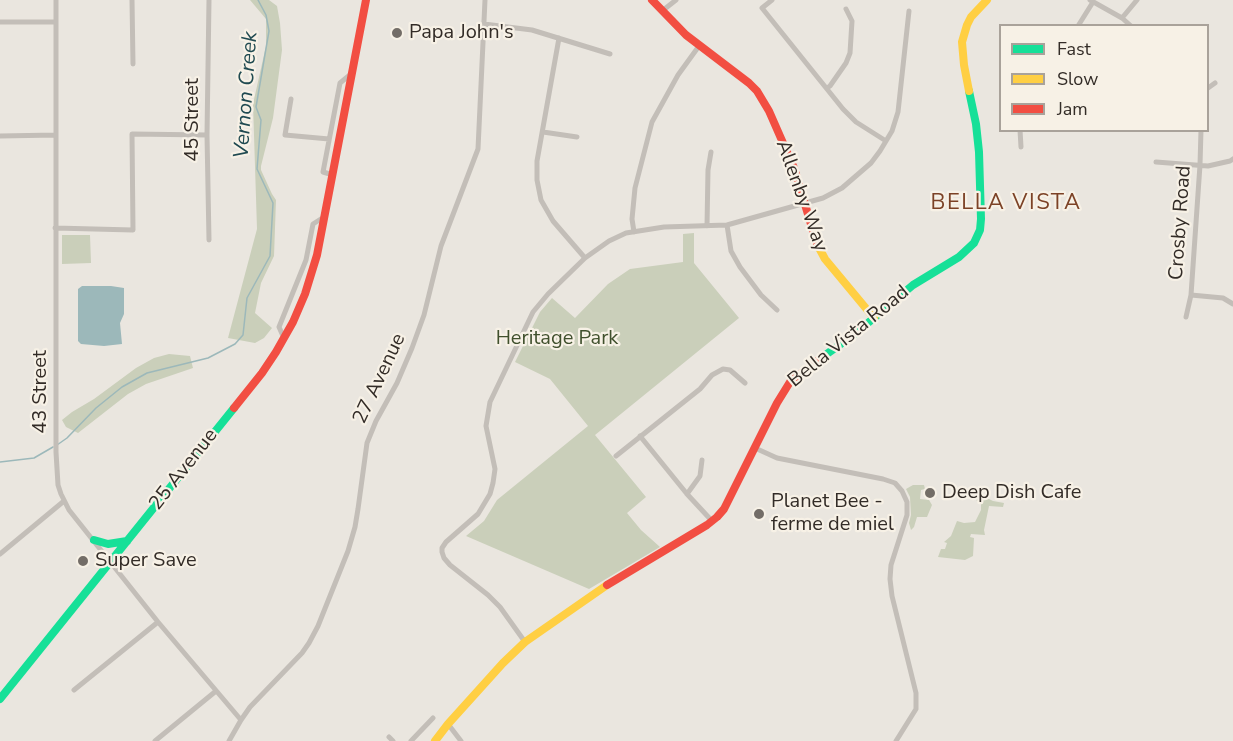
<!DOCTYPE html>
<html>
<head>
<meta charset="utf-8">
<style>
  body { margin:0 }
  #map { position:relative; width:1233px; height:741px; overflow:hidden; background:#eae6df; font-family:"Nunito Sans",sans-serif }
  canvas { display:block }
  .legend { position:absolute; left:999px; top:24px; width:210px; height:108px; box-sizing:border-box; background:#f7f1e6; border:2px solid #a9a29a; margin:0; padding:8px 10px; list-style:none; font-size:18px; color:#332c27 }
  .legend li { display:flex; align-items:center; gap:12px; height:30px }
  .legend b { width:30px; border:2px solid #a9a29a }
</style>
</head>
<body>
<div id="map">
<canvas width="1233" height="741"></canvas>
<ul class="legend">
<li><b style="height:8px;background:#16e098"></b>Fast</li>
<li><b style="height:8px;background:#ffcf43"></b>Slow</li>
<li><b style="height:8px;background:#f24e42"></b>Jam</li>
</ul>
</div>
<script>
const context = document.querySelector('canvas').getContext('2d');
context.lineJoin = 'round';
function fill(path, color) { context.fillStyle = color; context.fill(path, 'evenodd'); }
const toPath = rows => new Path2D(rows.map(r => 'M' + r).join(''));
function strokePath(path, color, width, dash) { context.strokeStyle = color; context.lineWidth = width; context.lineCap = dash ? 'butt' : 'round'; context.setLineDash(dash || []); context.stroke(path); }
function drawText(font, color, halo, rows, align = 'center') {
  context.font = font + ' "Nunito Sans",sans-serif'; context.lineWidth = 4.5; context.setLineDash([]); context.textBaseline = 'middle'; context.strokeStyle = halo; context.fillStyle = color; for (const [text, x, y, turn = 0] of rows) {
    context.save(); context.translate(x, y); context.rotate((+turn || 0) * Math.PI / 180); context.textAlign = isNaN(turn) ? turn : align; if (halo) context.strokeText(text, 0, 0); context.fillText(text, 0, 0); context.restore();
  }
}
const green = toPath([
  [250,0,269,0,277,6,280,23,282,50,273,118,261,166,261,170,272,194,276,200,274,256,261,283,255,313,272,328,264,338,255,343,228,338,257,229,253,104,266,46,266,19],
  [694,233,694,263,739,318,595,435,646,497,627,513,641,530,660,547,589,589,466,536,484,521,497,500,588,426,550,379,515,362,540,312,552,298,575,318,608,284,630,269,683,262,683,234],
  [62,235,90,235,91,263,62,264],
  [169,354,190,356,193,368,146,384,128,394,78,433,66,427,62,420,72,412,94,399,136,368,154,358],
  [913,485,924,485,925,489,921,490,920,499,929,500,932,505,927,517,917,517,914,527,911,530,909,523,911,515,910,497,906,489],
  [981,495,993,501,1004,503,1003,507,989,506,984,530,985,535,971,534,970,537,974,538,973,556,965,560,938,557,941,549,945,549,947,543,944,542,951,536,957,521,964,523,975,522,981,510,981,503,976,500]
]);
const water = toPath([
  [82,286,111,286,124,288,124,314,120,323,122,344,104,346,81,344,78,341,78,289]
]);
const stream = toPath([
  [57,445,67,438,96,408,122,387,147,373,208,358,235,344,243,335,247,298,270,256,273,203,257,169,261,120,256,107,269,31,266,15,258,0],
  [0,462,34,458,53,447]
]);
const street = toPath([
  [56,0,56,452,58,485,61,494,69,510,158,622,241,720],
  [132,0,133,64],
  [772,0,762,8,843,109,856,122,886,141],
  [1090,0,1122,18,1131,26],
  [662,11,676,0],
  [1122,18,1137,0],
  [0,22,56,22],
  [484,24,532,30,610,54],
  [1078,26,1093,2],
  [559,38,537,161,537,180,541,200,553,221,585,258],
  [827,88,830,86,846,63,850,53,852,21,846,9],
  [1208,88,1215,83],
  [291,99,285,135,329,139],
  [1020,130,1021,147],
  [543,132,577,137],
  [0,136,56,135],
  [1156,162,1208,166,1230,161,1233,159],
  [333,175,323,172,340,83,351,74],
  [727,225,731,251,740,267,761,295,777,310],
  [707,226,708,170,711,152],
  [55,228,133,230,132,134,207,135],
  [634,232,632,219,635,188,652,122,678,75,699,46],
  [209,240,207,135,209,0],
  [1191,295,1223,298,1233,304],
  [1186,317,1191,295,1200,165,1201,130],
  [283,336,279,327,306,260,313,224,324,217],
  [640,436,687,494,712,521],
  [755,448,777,458,883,479,895,483,902,491,907,502,907,515,891,565,890,579,892,596,916,693,916,709,896,741],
  [616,456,700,389,712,375,723,369,730,370,745,383],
  [687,494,700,476,702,460],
  [0,554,64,501],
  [525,642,500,607,488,595,450,565,444,558,442,552,442,548,446,542,478,514,490,494,493,483,495,469,486,426,490,402,533,312,548,294,585,258,609,241,626,233,664,227,727,225,823,198,842,188,871,163,880,151,892,131,898,112,909,11],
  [74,690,158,622],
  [448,724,461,741],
  [389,737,393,741],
  [155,741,216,691],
  [229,741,241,720,250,707,302,653,309,643,318,626,348,551,355,527,358,509,367,443,376,421,397,383,412,348,424,315,441,246,478,149,485,0],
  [411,741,433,718]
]);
const fast = toPath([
  [824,356,856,333,913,285,959,257,974,243,980,230,981,219,979,152,976,124,969,91],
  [94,540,108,544,127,541],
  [0,699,234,408]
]);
const slow = toPath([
  [969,91,964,65,962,42,967,25,971,17,987,0],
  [817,244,825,259,874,318],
  [435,741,448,724,503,663,525,642,607,585]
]);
const jam = toPath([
  [652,0,686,35,749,83,757,91,769,111,794,168,817,244],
  [234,408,262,373,276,352,293,322,305,294,317,255,366,0],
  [607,585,707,525,717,517,724,509,777,403,790,382,824,356]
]);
const markers = [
  [397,33,6,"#736d67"],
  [930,493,6,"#736d67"],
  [759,514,6,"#736d67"],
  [83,561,6,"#736d67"]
];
const poiNames = [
  ["Papa John's",409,33],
  ["Deep Dish Cafe",942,493],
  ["Planet Bee -",771,502],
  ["ferme de miel",771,525],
  ["Super Save",95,561]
];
const streetNames = [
  ["45 Street",193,120,-90],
  ["Allenby Way",801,196,70],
  ["Crosby Road",1181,223,-86],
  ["Bella Vista Road",849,337,-39],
  ["27 Avenue",380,379,-65],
  ["43 Street",41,392,-90],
  ["25 Avenue",184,470,-52]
];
const parkNames = [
  ["Heritage Park",557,339]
];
const waterNames = [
  ["Vernon Creek",247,95,-86]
];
const quarterNames = [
  ["BELLA VISTA",1006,204]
];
fill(green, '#cacfba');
fill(water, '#9cb8ba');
strokePath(stream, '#9cb8ba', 1.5);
strokePath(street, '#c3beb8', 5);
strokePath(fast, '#16e098', 8);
strokePath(slow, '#ffcf43', 8);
strokePath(jam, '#f24e42', 8);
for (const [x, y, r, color] of markers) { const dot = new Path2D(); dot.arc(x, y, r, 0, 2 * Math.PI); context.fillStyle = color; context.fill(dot); strokePath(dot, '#f7f1e6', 2); }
drawText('20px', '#332c27', '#f7f1e6', poiNames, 'left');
drawText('20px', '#332c27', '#f7f1e6', streetNames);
drawText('20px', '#40502d', '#f7f1e6', parkNames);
drawText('italic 21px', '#204a51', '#f7f1e6', waterNames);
context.letterSpacing = '1.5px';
drawText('22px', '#7c4226', '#f7f1e6', quarterNames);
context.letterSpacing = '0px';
</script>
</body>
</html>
